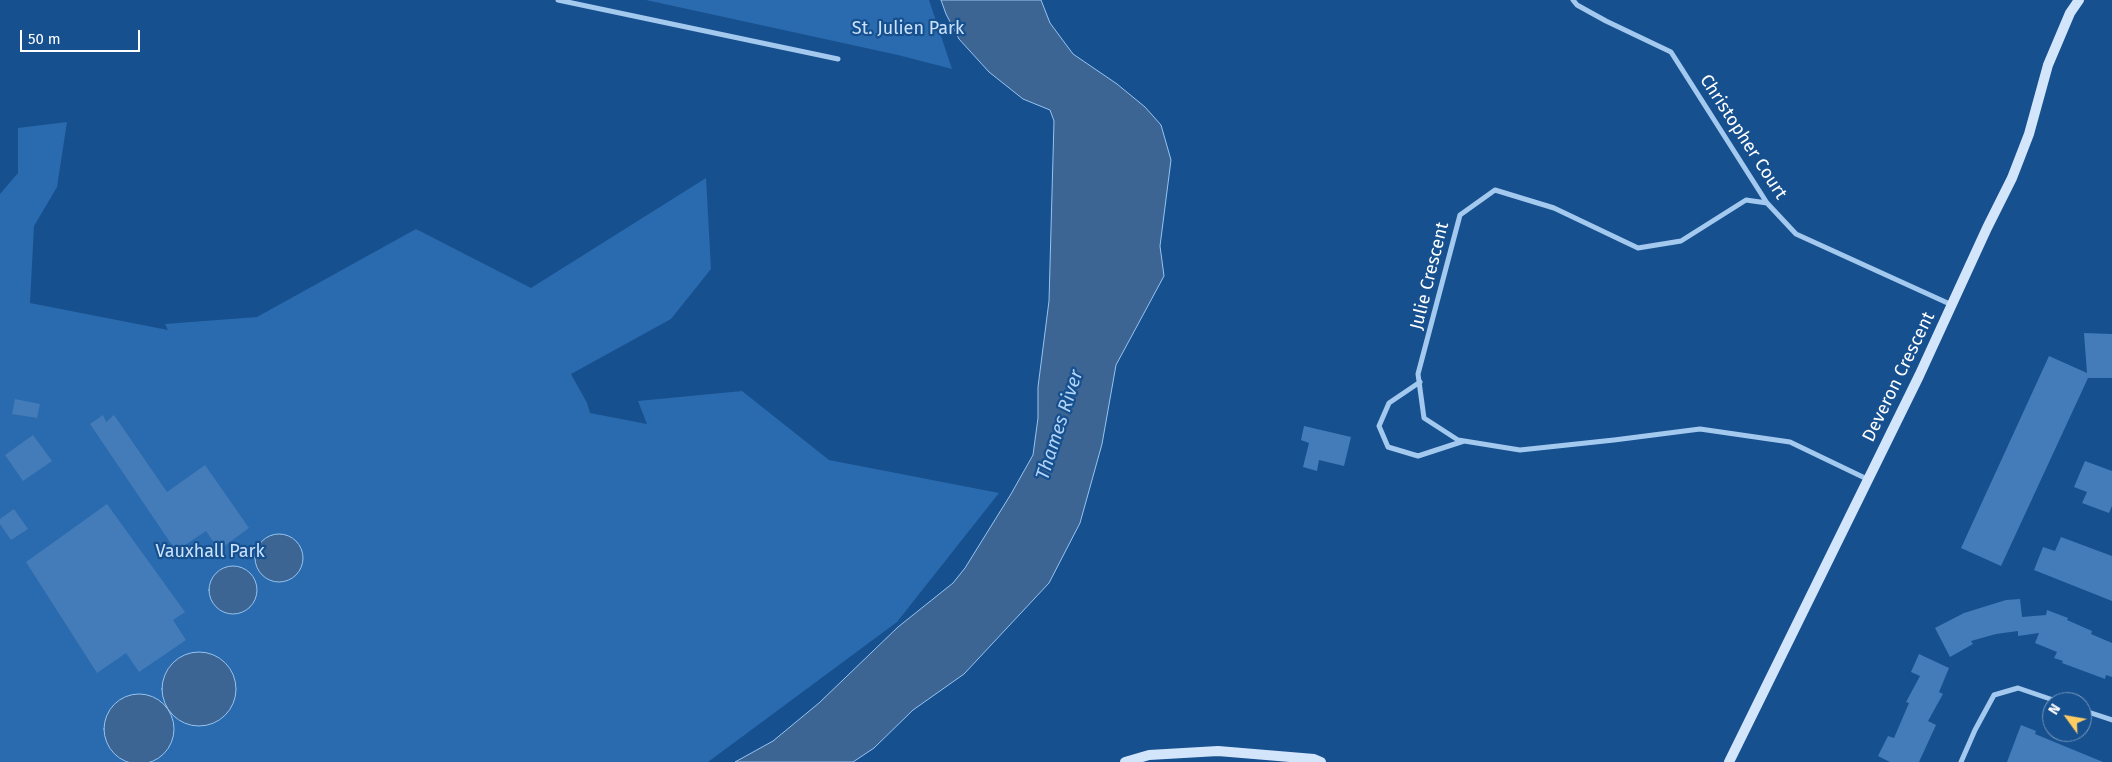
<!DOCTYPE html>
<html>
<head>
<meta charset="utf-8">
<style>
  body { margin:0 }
  #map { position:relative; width:2112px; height:762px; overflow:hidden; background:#17508f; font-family:"Fira Sans",sans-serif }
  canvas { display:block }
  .north { position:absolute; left:2042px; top:692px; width:50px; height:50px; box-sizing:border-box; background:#17508f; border:1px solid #7496bc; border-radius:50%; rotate:302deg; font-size:14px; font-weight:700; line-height:20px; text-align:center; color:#fff }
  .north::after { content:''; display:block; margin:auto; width:18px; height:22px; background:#ffcc62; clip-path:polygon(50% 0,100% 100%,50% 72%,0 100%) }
  .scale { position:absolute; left:20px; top:30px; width:120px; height:22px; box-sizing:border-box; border:2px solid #fff; border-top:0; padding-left:6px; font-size:15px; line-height:18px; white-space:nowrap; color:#fff; -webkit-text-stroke:4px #17508f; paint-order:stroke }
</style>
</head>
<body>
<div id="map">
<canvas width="2112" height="762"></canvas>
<div class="north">N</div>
<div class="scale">50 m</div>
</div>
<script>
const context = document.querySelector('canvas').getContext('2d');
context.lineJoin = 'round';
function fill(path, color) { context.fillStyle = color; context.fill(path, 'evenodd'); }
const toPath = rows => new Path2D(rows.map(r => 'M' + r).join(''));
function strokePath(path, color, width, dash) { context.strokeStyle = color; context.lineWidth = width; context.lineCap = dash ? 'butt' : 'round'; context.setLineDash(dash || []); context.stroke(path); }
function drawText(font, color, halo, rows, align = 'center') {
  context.font = font + ' "Fira Sans",sans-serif'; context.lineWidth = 4.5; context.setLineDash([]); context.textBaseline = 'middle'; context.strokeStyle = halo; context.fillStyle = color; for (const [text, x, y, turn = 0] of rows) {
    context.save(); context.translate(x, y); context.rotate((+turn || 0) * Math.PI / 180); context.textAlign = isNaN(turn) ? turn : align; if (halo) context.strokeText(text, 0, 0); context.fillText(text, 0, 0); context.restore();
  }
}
const green = toPath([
  [646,0,929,0,952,69,898,55],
  [67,122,57,187,34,226,30,303,168,330,165,324,257,317,416,229,531,288,706,178,711,269,671,319,571,374,587,403,590,413,647,424,638,401,742,391,829,460,999,493,897,622,708,762,0,762,0,194,18,173,18,128]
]);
const water = toPath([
  [941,0,1041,0,1050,23,1073,54,1117,84,1145,107,1161,125,1171,160,1160,246,1164,276,1116,365,1102,444,1080,523,1049,583,964,674,913,710,874,748,853,762,735,762,773,741,819,703,898,627,953,583,965,568,1011,494,1033,455,1038,418,1038,387,1049,301,1054,121,1050,110,1023,99,989,72,959,39,946,14,941,0],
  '255 558a24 24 0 1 1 48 0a24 24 0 1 1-48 0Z',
  '209 590a24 24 0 1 1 48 0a24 24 0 1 1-48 0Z',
  '162 689a37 37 0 1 1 74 0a37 37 0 1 1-74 0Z',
  '104 729a35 35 0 1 1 70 0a35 35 0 1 1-70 0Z'
]);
const building = toPath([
  [2084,333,2112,334,2112,378,2088,378,2001,566,1961,548,2049,356,2087,373],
  [15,399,40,404,37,418,12,414],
  [103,415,106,422,114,415,167,492,205,465,249,528,219,550,206,531,176,551,90,424],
  [1304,426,1351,437,1344,466,1319,460,1317,471,1303,467,1309,443,1301,440],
  [33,435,52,461,23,481,5,455],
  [2085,461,2112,471,2112,506,2109,513,2082,503,2087,492,2074,487],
  [107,504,185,612,173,620,186,640,139,672,126,653,97,673,26,562],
  [14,509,28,529,11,540,0,524,0,519],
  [2061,537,2112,556,2112,601,2034,570,2043,547,2055,551],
  [2020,599,2022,617,2046,615,2047,610,2068,618,2067,620,2092,631,2091,634,2112,643,2112,677,2106,675,2105,679,2062,663,2063,661,2054,658,2057,652,2035,643,2039,633,2018,636,2018,631,1996,634,1971,641,1973,644,1950,657,1935,628,1964,613,2006,600],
  [1919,654,1949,668,1939,692,1943,694,1928,721,1936,725,1919,762,1890,762,1878,756,1888,736,1894,738,1909,703,1906,702,1920,676,1911,672],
  [2021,725,2036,731,2035,734,2103,762,2007,762]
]);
const street = toPath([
  [558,0,838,59],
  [1573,0,1577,5,1606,21,1671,52,1767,203,1796,234,1952,305],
  [1767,203,1746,200,1681,241,1638,248,1554,208,1495,190,1460,215,1418,374,1424,418,1458,440,1520,450,1614,440,1700,429,1790,442,1867,479],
  [1420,382,1389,403,1379,426,1388,447,1418,456,1464,441],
  [2082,710,2112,720],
  [1961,762,1975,730,1994,695,2018,688,2059,702]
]);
const secondary = toPath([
  [1125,762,1149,755,1218,751,1314,759,1321,762],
  [1729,762,1919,376,1987,228,2012,178,2029,134,2048,65,2070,13,2079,0]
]);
const parkNames = [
  ["St. Julien Park",908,29],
  ["Vauxhall Park",210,552]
];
const streetNames = [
  ["Christopher Court",1743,137,57],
  ["Julie Crescent",1430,276,-76],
  ["Deveron Crescent",1899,377,-64]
];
const waterNames = [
  ["Thames River",1060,425,-72]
];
fill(green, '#2a6aae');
fill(water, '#3c6593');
strokePath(water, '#96c4f2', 1);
fill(building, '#447cb9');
strokePath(street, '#a4c9ef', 5);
strokePath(secondary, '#d2e5fb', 10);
drawText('18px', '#cae2fb', '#17508f', parkNames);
drawText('18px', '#fff', '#17508f', streetNames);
drawText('italic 19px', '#b0d3f6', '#17508f', waterNames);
</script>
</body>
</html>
